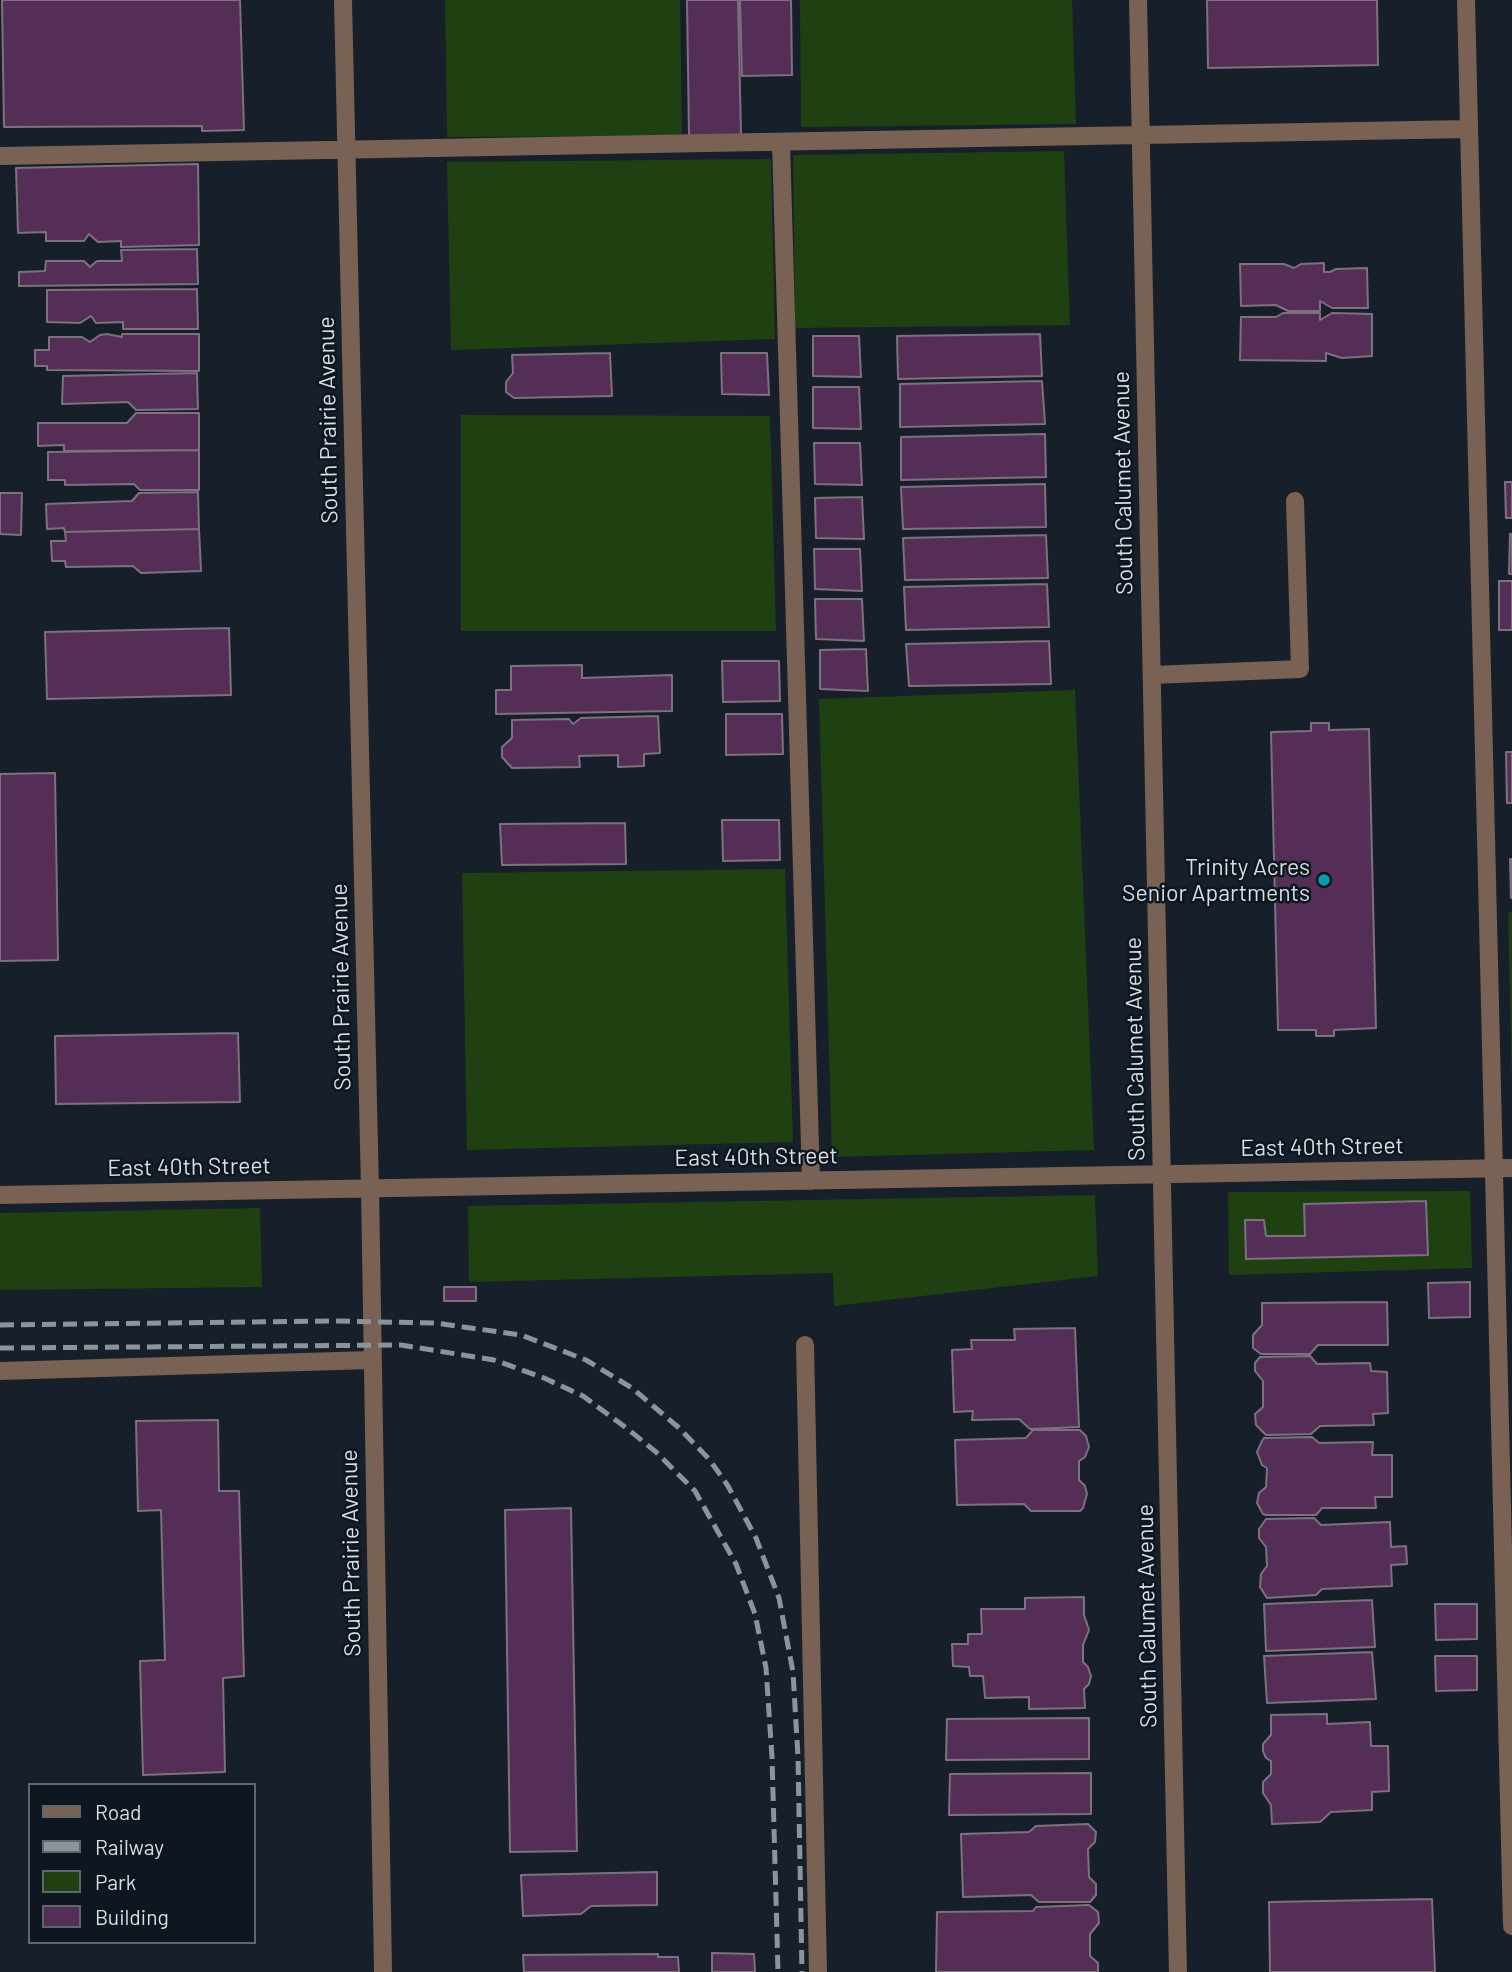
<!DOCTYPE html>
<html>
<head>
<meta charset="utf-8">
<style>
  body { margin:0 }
  #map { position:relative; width:1512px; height:1972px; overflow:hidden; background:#17202a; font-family:Barlow,sans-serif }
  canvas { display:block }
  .legend { position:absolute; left:28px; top:1783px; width:228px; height:161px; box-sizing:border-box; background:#0e1720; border:2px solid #5e676e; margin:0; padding:9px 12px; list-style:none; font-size:21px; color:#d7dee4 }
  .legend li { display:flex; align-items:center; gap:14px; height:35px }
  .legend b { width:35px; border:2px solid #5e676e }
</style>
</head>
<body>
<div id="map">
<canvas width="1512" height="1972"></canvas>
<ul class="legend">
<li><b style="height:9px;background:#796153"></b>Road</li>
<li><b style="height:9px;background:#8c949b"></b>Railway</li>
<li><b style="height:19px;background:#1f4010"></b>Park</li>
<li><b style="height:19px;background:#552e58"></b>Building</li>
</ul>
</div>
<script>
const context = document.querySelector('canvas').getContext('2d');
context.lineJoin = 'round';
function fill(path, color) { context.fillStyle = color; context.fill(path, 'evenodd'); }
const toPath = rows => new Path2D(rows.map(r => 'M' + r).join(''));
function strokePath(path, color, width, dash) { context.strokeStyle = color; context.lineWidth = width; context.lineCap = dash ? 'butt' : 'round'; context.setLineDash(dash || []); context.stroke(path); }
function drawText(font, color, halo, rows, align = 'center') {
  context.font = font + ' Barlow,sans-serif'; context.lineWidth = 5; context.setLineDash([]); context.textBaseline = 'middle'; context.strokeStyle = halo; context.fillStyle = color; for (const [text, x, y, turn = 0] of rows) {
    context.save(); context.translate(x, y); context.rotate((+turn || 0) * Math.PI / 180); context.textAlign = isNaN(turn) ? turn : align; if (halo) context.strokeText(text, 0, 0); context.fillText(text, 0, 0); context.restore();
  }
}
const green = toPath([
  [445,0,680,0,682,136,447,137],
  [800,0,1072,0,1076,124,801,127],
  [1064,151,1070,325,795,328,793,155],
  [771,159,775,339,451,350,447,162],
  [461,415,770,416,776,631,461,631],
  [1075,690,1094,1150,832,1157,819,699],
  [785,869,793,1142,467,1150,462,873],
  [1512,912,1512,1083,1508,913],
  [1470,1191,1472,1268,1229,1275,1228,1192],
  [1095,1195,1098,1276,834,1306,833,1273,469,1282,468,1206],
  [260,1208,262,1287,0,1290,0,1213]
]);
const building = toPath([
  [2,0,240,0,244,130,202,131,202,126,4,127,2,0],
  [687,0,738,0,741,135,689,136,687,0],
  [740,0,791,0,792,75,742,76,740,0],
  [1207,0,1377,0,1378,65,1208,68,1207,0],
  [198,164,199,245,121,247,121,241,98,242,89,234,84,241,46,241,46,232,18,233,16,168,198,164],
  [197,249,198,284,19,286,19,272,45,271,46,261,84,261,90,267,97,261,122,261,121,250,197,249],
  [1324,263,1324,272,1330,272,1336,269,1367,268,1368,308,1332,308,1320,301,1320,311,1288,311,1276,305,1241,306,1240,264,1284,264,1294,268,1301,264,1324,263],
  [197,289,198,329,123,329,123,322,96,323,91,316,80,323,47,322,47,290,197,289],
  [1283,313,1320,313,1320,320,1332,313,1372,314,1372,356,1342,358,1326,353,1326,361,1240,360,1241,317,1276,317,1283,313],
  [107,334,122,337,122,334,199,334,199,371,47,370,47,366,35,366,35,350,49,350,49,337,82,337,90,342,100,335,107,334],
  [1040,334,1042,376,898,379,897,336,1040,334],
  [813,336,859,336,861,377,813,376,813,336],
  [610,353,612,396,514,398,506,392,506,382,513,373,512,355,610,353],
  [721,353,767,353,769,395,722,394,721,353],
  [197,373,198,409,136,410,128,402,62,404,63,376,197,373],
  [1042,381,1045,424,900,427,900,384,1042,381],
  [813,387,859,387,861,429,813,428,813,387],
  [136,413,199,413,199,450,64,451,64,445,38,446,38,423,127,423,136,413],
  [1045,434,1046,477,901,480,901,437,1045,434],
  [814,443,860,443,862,485,815,484,814,443],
  [199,450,199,490,140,490,134,484,65,485,65,480,48,480,48,452,199,450],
  [1505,482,1512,482,1512,518,1506,518,1505,482],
  [1045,484,1046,527,903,529,901,487,1045,484],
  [198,492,199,529,65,532,64,528,47,529,46,504,132,501,139,493,198,492],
  [0,493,22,493,21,535,0,534,0,493],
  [862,497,864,539,816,538,815,498,862,497],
  [199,529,201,571,141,573,133,566,66,567,65,561,52,561,51,541,66,541,65,532,199,529],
  [1510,534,1512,534,1512,574,1509,574,1510,534],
  [1046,535,1048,578,905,580,903,538,1046,535],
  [814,549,860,549,862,591,815,589,814,549],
  [1499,581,1512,581,1512,630,1499,630,1499,581],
  [1047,584,1049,627,906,630,904,587,1047,584],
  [815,599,862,599,864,641,816,639,815,599],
  [229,628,231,695,47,699,45,632,229,628],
  [1049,641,1051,684,909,686,906,644,1049,641],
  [866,649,868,691,820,689,820,650,866,649],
  [722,661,779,661,780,701,723,702,722,661],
  [582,665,582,678,672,675,672,711,496,714,496,690,511,690,511,666,582,665],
  [726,714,782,714,783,754,726,755,726,714],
  [658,716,660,753,644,754,644,766,618,767,618,755,579,756,580,767,512,768,502,757,502,747,512,738,512,720,569,719,573,724,581,718,658,716],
  [1311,723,1329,723,1329,730,1369,729,1376,1028,1334,1030,1334,1036,1316,1036,1316,1030,1278,1030,1271,732,1311,731,1311,723],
  [1506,752,1512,752,1512,803,1507,803,1506,752],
  [55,773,58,960,0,961,0,774,55,773],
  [722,820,779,820,780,860,723,861,722,820],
  [625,823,626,864,502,865,500,824,625,823],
  [1510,859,1512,859,1512,898,1511,898,1510,859],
  [238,1033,240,1102,56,1104,55,1036,238,1033],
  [1426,1201,1428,1255,1246,1259,1245,1220,1264,1220,1266,1236,1305,1236,1304,1204,1426,1201],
  [1470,1282,1470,1317,1429,1318,1428,1283,1470,1282],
  [444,1287,476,1287,476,1301,444,1301,444,1287],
  [1387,1302,1388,1345,1318,1345,1310,1354,1261,1354,1253,1348,1253,1335,1262,1325,1262,1303,1387,1302],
  [1075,1328,1079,1427,1030,1429,1019,1419,972,1420,973,1411,954,1412,952,1350,972,1349,971,1340,1015,1340,1014,1329,1075,1328],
  [1310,1356,1317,1364,1370,1363,1371,1371,1387,1372,1388,1413,1373,1414,1374,1425,1320,1426,1311,1434,1266,1435,1256,1425,1255,1414,1263,1407,1263,1381,1255,1371,1255,1363,1260,1357,1310,1356],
  [218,1420,219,1491,239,1491,244,1676,223,1678,225,1772,143,1775,140,1661,165,1660,161,1510,138,1511,136,1421,218,1420],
  [1033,1430,1080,1430,1086,1436,1089,1447,1085,1457,1079,1461,1079,1480,1085,1486,1087,1494,1083,1508,1080,1511,1031,1511,1024,1504,957,1505,955,1440,1026,1438,1033,1430],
  [1312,1437,1319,1443,1373,1442,1372,1455,1392,1455,1392,1497,1375,1497,1376,1508,1322,1508,1316,1515,1266,1515,1263,1514,1257,1503,1259,1493,1266,1487,1267,1468,1262,1465,1257,1452,1262,1441,1264,1438,1312,1437],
  [571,1508,577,1851,510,1852,505,1510,571,1508],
  [1314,1518,1321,1525,1390,1522,1391,1547,1406,1546,1407,1564,1391,1565,1392,1586,1322,1589,1316,1595,1267,1598,1260,1587,1261,1574,1267,1566,1266,1547,1259,1538,1259,1529,1266,1519,1314,1518],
  [1084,1597,1084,1615,1089,1630,1083,1645,1083,1662,1088,1667,1091,1676,1089,1684,1084,1689,1085,1708,1029,1709,1029,1697,985,1698,983,1676,970,1676,969,1667,953,1666,952,1644,968,1644,968,1634,982,1634,981,1609,1025,1609,1025,1598,1084,1597],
  [1372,1600,1375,1647,1266,1651,1264,1604,1372,1600],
  [1435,1604,1477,1604,1477,1639,1436,1640,1435,1604],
  [1372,1652,1376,1699,1267,1703,1264,1656,1372,1652],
  [1435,1656,1477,1656,1477,1690,1436,1691,1435,1656],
  [1327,1714,1327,1724,1370,1722,1371,1746,1388,1746,1389,1791,1372,1792,1372,1810,1331,1812,1320,1822,1272,1824,1271,1805,1263,1793,1263,1782,1271,1774,1271,1761,1266,1758,1263,1751,1263,1744,1271,1735,1271,1715,1327,1714],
  [1089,1718,1089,1759,946,1760,947,1719,1089,1718],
  [1091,1773,1091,1814,949,1815,950,1774,1091,1773],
  [1088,1824,1096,1832,1095,1842,1088,1849,1089,1877,1096,1884,1096,1895,1090,1902,1039,1902,1031,1895,963,1897,961,1834,1029,1832,1036,1826,1088,1824],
  [657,1872,657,1905,591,1906,581,1914,523,1916,521,1875,657,1872],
  [1432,1899,1435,1972,1270,1972,1269,1902,1432,1899],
  [1089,1905,1098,1912,1099,1923,1090,1934,1090,1956,1098,1963,1098,1972,936,1972,937,1912,1033,1911,1036,1907,1089,1905],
  [712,1953,754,1954,755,1972,712,1972,712,1953],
  [658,1954,658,1957,678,1957,679,1972,524,1972,523,1955,658,1954]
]);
const minor = toPath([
  [343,0,370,1189,383,1972],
  [1138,0,1178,1972],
  [1466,0,1512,1926],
  [781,142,811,1181],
  [0,156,1468,129],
  [1152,675,1300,669,1295,501],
  [0,1195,1512,1168],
  [805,1345,818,1972],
  [0,1371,371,1360]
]);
const rail = toPath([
  [0,1325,333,1321,435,1323,521,1335,586,1360,632,1388,678,1427,709,1459,728,1486,756,1538,779,1598,793,1672,798,1757,802,1972],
  [0,1348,401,1345,494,1360,544,1378,583,1396,629,1430,656,1452,695,1491,736,1564,755,1614,766,1668,772,1757,778,1972]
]);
const markers = [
  [1324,880,7,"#0f9aa8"]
];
const streetNames = [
  ["South Prairie Avenue",328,420,-91],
  ["South Calumet Avenue",1123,483,-91],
  ["South Prairie Avenue",341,987,-91],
  ["South Calumet Avenue",1135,1049,-91],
  ["East 40th Street",1322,1147,-1],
  ["East 40th Street",756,1157,-1],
  ["East 40th Street",189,1167,-1],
  ["South Prairie Avenue",351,1553,-91],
  ["South Calumet Avenue",1147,1616,-91]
];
const poiNames = [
  ["Trinity Acres",1310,867],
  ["Senior Apartments",1310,893]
];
fill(green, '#1f4010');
fill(building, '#552e58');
strokePath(building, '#7c717d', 2);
strokePath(minor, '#796153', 18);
strokePath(rail, '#8c949b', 5, [14, 7]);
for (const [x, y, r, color] of markers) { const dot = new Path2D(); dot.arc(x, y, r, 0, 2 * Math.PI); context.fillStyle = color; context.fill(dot); strokePath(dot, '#0e1720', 2.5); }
drawText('23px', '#d7dee4', '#0e1720', streetNames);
drawText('23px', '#d7dee4', '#0e1720', poiNames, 'right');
</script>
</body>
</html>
